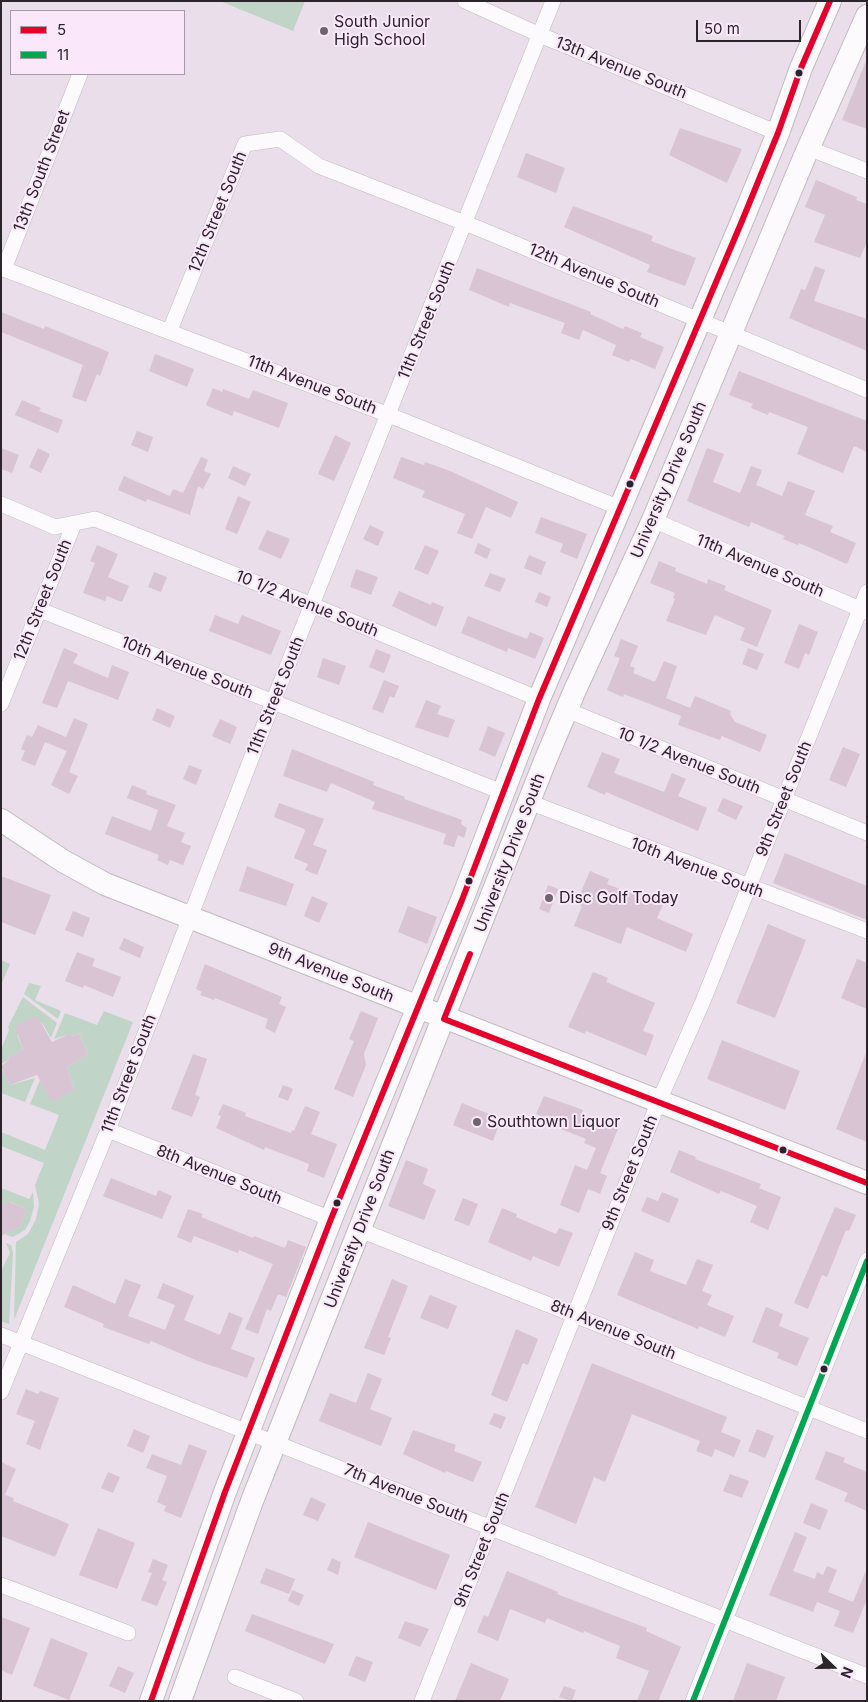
<!DOCTYPE html>
<html>
<head>
<meta charset="utf-8">
<style>
  body { margin:0 }
  #map { position:relative; width:868px; height:1702px; overflow:hidden; background:#e9dee9; font-family:Inter,sans-serif }
  canvas { display:block }
  .frame { position:absolute; inset:0; border:2px solid #2b242b; pointer-events:none }
  .legend { position:absolute; left:10px; top:10px; width:175px; height:65px; box-sizing:border-box; background:#fbe7fa; border:1px solid #a899a7; margin:0; padding:6px 9px; list-style:none; font-size:15px; color:#2b242b }
  .legend li { display:flex; align-items:center; gap:10px; height:25px }
  .legend b { width:25px; border:1px solid #a899a7 }
  .north { position:absolute; left:808px; top:1642px; width:50px; height:50px; -webkit-text-stroke:4px #fbe7fa; paint-order:stroke; rotate:112deg; font-size:14px; font-weight:700; line-height:20px; text-align:center; color:#2b242b }
  .north::after { content:''; display:block; margin:auto; width:18px; height:22px; background:#2b242b; clip-path:polygon(50% 0,100% 100%,50% 72%,0 100%) }
  .scale { position:absolute; left:696px; top:20px; width:105px; height:22px; box-sizing:border-box; border:2px solid #2b242b; border-top:0; padding-left:6px; font-size:15px; line-height:18px; white-space:nowrap; color:#2b242b; -webkit-text-stroke:4px #fbe7fa; paint-order:stroke }
</style>
</head>
<body>
<div id="map">
<canvas width="868" height="1702"></canvas>
<div class="frame"></div>
<ul class="legend">
<li><b style="height:6px;background:#e4002b"></b>5</li>
<li><b style="height:6px;background:#00a651"></b>11</li>
</ul>
<div class="north">N</div>
<div class="scale">50 m</div>
</div>
<script>
const context = document.querySelector('canvas').getContext('2d');
context.lineJoin = 'round';
function fill(path, color) { context.fillStyle = color; context.fill(path, 'evenodd'); }
const toPath = rows => new Path2D(rows.map(r => 'M' + r).join(''));
function strokePath(path, color, width, dash) { context.strokeStyle = color; context.lineWidth = width; context.lineCap = dash ? 'butt' : 'round'; context.setLineDash(dash || []); context.stroke(path); }
function drawText(font, color, halo, rows, align = 'center') {
  context.font = font + ' Inter,sans-serif'; context.lineWidth = 4; context.setLineDash([]); context.textBaseline = 'middle'; context.strokeStyle = halo; context.fillStyle = color; for (const [text, x, y, turn = 0] of rows) {
    context.save(); context.translate(x, y); context.rotate((+turn || 0) * Math.PI / 180); context.textAlign = isNaN(turn) ? turn : align; if (halo) context.strokeText(text, 0, 0); context.fillText(text, 0, 0); context.restore();
  }
}
const green = toPath([
  [220,1,305,1,293,31],
  [1,960,10,964,1,985],
  [29,983,41,986,35,1000,61,1011,58,1019,24,994],
  [23,997,57,1023,51,1038,42,1023,17,1035,23,1050,8,1057,9,1060,1,1064,1,1050,9,1030,8,1027],
  [104,1011,133,1022,14,1320,16,1242,28,1234,36,1219,39,1204,35,1185,44,1163,1,1146,1,1132,45,1150,59,1115,30,1104,40,1080,52,1101,74,1090,67,1067,88,1054,79,1033,72,1036,70,1034,54,1039,65,1013,97,1025],
  [1,1066,10,1085,35,1078,25,1102,1,1093],
  [1,1188,29,1199,33,1192,34,1207,30,1221,25,1230,13,1237,6,1235,7,1233,20,1227,26,1212,24,1208,11,1202,1,1205],
  [6,1243,11,1245,13,1253,9,1324,1,1321,1,1271,10,1253]
]);
const building = toPath([
  [866,61,867,61,867,129,842,120],
  [680,128,742,149,727,183,669,155],
  [526,153,565,168,556,193,517,177],
  [816,180,857,197,856,200,867,204,867,242,860,258,814,242,825,215,805,207],
  [573,206,653,236,651,241,696,258,685,286,647,272,650,265,564,227],
  [815,266,825,270,814,301,867,319,867,351,789,318,801,289,805,290],
  [477,268,591,312,590,314,623,329,625,326,642,333,640,337,664,347,655,369,631,359,629,362,612,355,616,345,583,330,579,340,561,333,565,323,510,303,509,307,469,290],
  [1,312,44,329,45,326,109,352,100,376,97,374,86,402,72,397,83,365,1,332],
  [155,354,194,369,187,387,149,371],
  [739,371,867,421,867,452,854,446,843,473,797,454,808,427,769,412,768,415,751,408,753,404,729,395],
  [213,388,222,392,223,389,249,399,253,390,288,403,279,428,234,411,232,416,206,405],
  [22,400,41,408,39,411,63,420,58,433,15,415],
  [137,431,153,437,148,452,131,445],
  [335,435,351,443,334,481,318,474],
  [1,448,19,455,12,473,1,469],
  [38,448,50,454,41,473,29,467],
  [707,448,724,454,713,482,740,493,751,466,762,470,756,485,782,496,788,481,815,491,805,515,833,526,830,532,856,543,847,564,799,543,798,545,783,539,785,536,751,522,749,527,687,501],
  [201,457,208,460,204,471,211,474,203,489,198,486,190,515,147,499,146,502,118,490,124,476,170,496,173,489,183,493],
  [401,457,424,465,425,462,450,471,518,502,511,518,486,507,472,539,457,533,465,514,422,497,425,491,393,478],
  [233,466,251,474,245,486,228,478],
  [238,496,251,502,237,534,225,529],
  [541,517,587,534,577,559,560,552,563,544,535,533],
  [370,525,384,532,378,546,363,539],
  [267,530,290,539,281,559,258,549],
  [478,543,491,549,487,559,474,553],
  [97,545,118,554,108,577,129,586,122,602,107,596,105,601,83,593,95,563,90,561],
  [425,545,439,551,428,575,414,569],
  [529,555,546,562,541,575,524,568],
  [659,561,676,568,675,571,707,584,708,579,726,586,724,590,772,610,757,647,740,640,745,628,715,615,706,635,666,621,675,599,673,598,675,593,650,583],
  [356,569,378,577,371,595,350,587],
  [154,572,167,577,161,592,148,587],
  [490,573,506,579,500,592,484,586],
  [399,591,431,605,432,602,444,607,436,627,392,606],
  [539,592,551,597,547,607,535,602],
  [215,615,238,624,242,615,281,631,271,655,209,631],
  [468,616,527,639,530,632,544,638,535,659,508,648,507,652,461,633],
  [799,624,818,632,809,655,805,653,799,669,784,663],
  [621,639,638,646,630,666,635,668,633,673,655,682,664,661,677,666,666,698,690,708,695,696,731,711,730,714,735,722,767,735,760,752,722,736,720,740,678,725,681,716,624,694,623,697,607,690,620,658,614,656],
  [64,648,78,654,73,663,108,678,112,665,129,672,118,700,68,681,57,708,42,703],
  [748,648,764,654,757,670,742,664],
  [376,649,391,655,384,673,369,667],
  [323,658,346,666,339,685,317,677],
  [384,680,399,686,394,698,390,696,383,713,372,709],
  [426,700,441,706,437,714,455,720,448,738,415,727],
  [157,708,175,716,170,728,152,720],
  [74,718,88,724,69,772,78,776,69,794,51,785,67,751,45,742,35,766,21,760,25,751,21,749,27,735,32,737,38,725,66,737],
  [220,719,237,727,230,744,212,736],
  [488,726,505,733,495,757,479,750],
  [843,747,860,754,846,787,829,780],
  [292,749,374,782,373,785,405,797,404,799,462,820,461,824,467,828,464,838,458,835,454,847,443,844,446,834,372,809,375,802,331,783,327,792,283,776],
  [602,752,620,759,614,773,664,792,672,773,686,779,678,796,707,808,698,831,606,792,605,795,587,787],
  [189,765,202,770,196,785,183,779],
  [132,785,147,791,146,794,176,805,167,826,185,833,181,842,191,846,183,865,170,860,168,865,157,860,159,855,105,834,112,816,151,831,158,810,127,798],
  [723,798,743,806,736,820,717,811],
  [279,803,324,819,313,845,327,850,317,875,305,870,308,864,294,858,305,831,304,829,274,817],
  [785,853,867,886,867,920,773,883],
  [247,866,294,884,286,906,239,891],
  [590,871,609,879,607,884,646,899,648,893,665,900,657,918,693,934,686,952,627,927,621,944,574,926,582,906,576,904],
  [1,876,51,895,35,935,1,922],
  [548,885,558,889,549,913,539,909],
  [312,896,328,903,319,923,304,916],
  [408,906,437,917,427,944,398,932],
  [73,911,90,918,83,937,65,930],
  [768,924,806,940,775,1018,736,1003],
  [124,938,144,947,140,958,119,949],
  [77,952,95,959,92,966,121,977,113,997,84,985,83,988,65,981],
  [857,959,867,963,867,1009,841,998],
  [205,964,282,997,279,1004,286,1007,275,1033,265,1028,268,1019,215,998,214,1000,200,995,202,992,196,989],
  [593,972,608,978,606,982,655,1003,643,1031,654,1035,646,1056,586,1031,585,1034,568,1027],
  [361,1011,378,1018,364,1054,366,1065,353,1097,334,1089,354,1041,349,1039],
  [37,1016,52,1042,71,1033,72,1036,79,1033,88,1054,67,1067,74,1090,52,1102,37,1075,10,1085,1,1066,9,1060,8,1057,23,1050,15,1026],
  [722,1040,800,1071,785,1110,707,1079],
  [866,1053,867,1053,867,1142,836,1129],
  [193,1054,207,1059,195,1095,200,1097,192,1117,171,1109],
  [283,1085,293,1089,288,1101,278,1097],
  [544,1096,583,1110,581,1115,618,1129,600,1173,607,1176,600,1194,588,1189,579,1213,560,1205,575,1165,587,1170,596,1148,584,1143,586,1139,556,1127,558,1123,536,1114],
  [462,1103,501,1119,493,1141,453,1125],
  [223,1104,246,1113,245,1116,291,1133,292,1130,294,1131,305,1106,320,1112,311,1134,337,1144,324,1178,307,1171,309,1164,265,1147,264,1150,216,1128,221,1116,218,1115],
  [679,1150,696,1157,695,1159,761,1184,759,1188,781,1197,768,1230,750,1222,757,1206,721,1191,719,1194,670,1172],
  [406,1160,428,1169,423,1184,436,1190,424,1220,388,1206],
  [111,1178,156,1196,158,1190,172,1196,162,1219,103,1196],
  [662,1192,679,1199,669,1223,641,1211,647,1197,658,1201],
  [463,1198,478,1204,469,1226,454,1220],
  [10,1202,24,1208,26,1212,20,1227,1,1236,1,1205],
  [835,1207,856,1215,849,1231,846,1230,827,1277,822,1275,808,1309,794,1303],
  [502,1208,517,1214,516,1217,556,1234,559,1228,573,1233,559,1267,533,1256,531,1261,488,1242],
  [188,1209,203,1214,201,1217,253,1238,254,1236,285,1248,288,1240,306,1247,286,1297,278,1294,271,1311,267,1309,258,1334,245,1329,273,1264,239,1250,238,1253,194,1236,191,1243,177,1237],
  [635,1252,654,1260,650,1271,686,1285,697,1259,713,1265,702,1291,712,1295,707,1305,734,1316,725,1337,699,1326,698,1329,617,1295],
  [125,1279,141,1285,128,1316,165,1330,175,1305,157,1298,163,1283,194,1296,184,1320,220,1335,229,1312,243,1318,231,1349,255,1358,247,1378,198,1361,156,1343,151,1341,149,1344,103,1327,104,1324,64,1307,73,1285,115,1304],
  [392,1279,408,1286,388,1337,391,1338,384,1355,364,1348],
  [430,1295,457,1306,448,1329,420,1318],
  [766,1307,783,1314,779,1326,809,1338,797,1366,777,1358,779,1353,752,1342],
  [516,1329,538,1339,528,1365,523,1363,507,1402,491,1395],
  [592,1363,727,1417,721,1432,741,1440,734,1457,715,1449,712,1457,696,1451,700,1441,632,1414,605,1482,594,1477,576,1524,535,1507],
  [368,1373,382,1379,370,1409,392,1418,381,1446,319,1421,330,1393,356,1403],
  [26,1389,38,1394,40,1391,59,1398,40,1450,26,1444,35,1421,16,1414],
  [494,1413,506,1417,501,1429,489,1424],
  [134,1429,150,1436,143,1453,127,1446],
  [757,1429,774,1436,765,1458,748,1451],
  [413,1430,456,1445,454,1451,482,1462,473,1482,446,1471,445,1473,403,1454],
  [189,1444,207,1451,181,1518,164,1511,166,1506,157,1502,167,1476,146,1468,152,1454,181,1465],
  [826,1451,845,1458,843,1462,867,1472,867,1511,844,1501,848,1493,815,1479],
  [1,1462,16,1469,5,1495,14,1498,13,1501,69,1524,55,1557,1,1536],
  [108,1472,120,1477,113,1493,101,1488],
  [730,1474,749,1481,742,1498,723,1491],
  [311,1497,326,1504,318,1521,303,1515],
  [811,1503,828,1510,820,1530,803,1523],
  [368,1522,450,1555,436,1590,354,1557],
  [98,1528,135,1543,117,1589,79,1575],
  [795,1532,807,1537,793,1571,815,1579,817,1572,823,1575,827,1566,837,1570,828,1592,853,1602,867,1568,867,1599,853,1633,834,1626,840,1611,817,1602,813,1612,769,1595],
  [332,1558,341,1562,338,1575,327,1570],
  [153,1559,168,1565,162,1580,167,1582,157,1606,141,1600,152,1573,148,1572],
  [266,1568,295,1579,289,1594,260,1583],
  [507,1571,558,1592,557,1594,647,1628,646,1631,681,1647,658,1701,637,1701,649,1671,616,1658,620,1646,584,1631,583,1633,547,1618,545,1623,510,1609,498,1641,477,1632,484,1615,488,1617],
  [292,1590,304,1595,299,1606,288,1601],
  [252,1614,334,1644,325,1664,245,1631],
  [1,1617,30,1628,12,1675,1,1670],
  [405,1621,429,1629,420,1647,398,1638],
  [51,1638,88,1653,69,1700,33,1686],
  [356,1656,373,1662,365,1682,348,1675],
  [471,1663,509,1679,500,1701,455,1701],
  [747,1663,785,1677,776,1701,733,1701],
  [118,1666,134,1673,125,1693,109,1686],
  [564,1686,576,1690,572,1701,559,1697]
]);
const street = toPath([
  [465,1,540,35,778,133],
  [808,148,867,171],
  [1,268,389,415,620,508],
  [4,269,80,74],
  [170,330,245,144,280,139,319,166,480,229,867,390],
  [1,504,55,527,95,519,312,605,539,699],
  [653,520,867,612],
  [40,610,502,792],
  [1,704,74,524],
  [567,710,867,833],
  [529,802,867,931],
  [108,1130,331,1219],
  [360,1230,867,1431],
  [1,1335,867,1676],
  [1,1392,108,1130,273,702,553,1],
  [1,1585,128,1633],
  [235,1677,296,1701],
  [422,1701,659,1101,703,1001,867,592],
  [693,1701,867,1260]
]);
const secondary = toPath([
  [1,820,63,861,105,884,867,1183],
  [151,1701,225,1492,331,1219,462,900,539,699,742,221,778,133,801,68,830,1],
  [180,1701,252,1501,545,761,575,690,653,520,804,158,867,16]
]);
const bus1 = toPath([
  [470,954,444,1019,867,1183],
  [151,1701,225,1492,331,1219,462,900,539,699,742,221,778,133,801,68,830,1]
]);
const bus2 = toPath([
  [693,1701,867,1261]
]);
const markers = [
  [324,31,5,"#6e656e"],
  [799,73,4.5,"#2b242b"],
  [630,484,4.5,"#2b242b"],
  [469,881,4.5,"#2b242b"],
  [549,898,5,"#6e656e"],
  [477,1122,5,"#6e656e"],
  [783,1150,4.5,"#2b242b"],
  [337,1203,4.5,"#2b242b"],
  [824,1369,4.5,"#2b242b"]
];
const poiNames = [
  ["South Junior",334,22],
  ["High School",334,40],
  ["Disc Golf Today",559,898],
  ["Southtown Liquor",487,1122]
];
const streetNames = [
  ["13th Avenue South",621,68,22],
  ["13th South Street",42,171,-69],
  ["12th Street South",218,212,-68],
  ["12th Avenue South",594,276,23],
  ["11th Street South",427,320,-68],
  ["11th Avenue South",312,385,21],
  ["University Drive South",669,480,-67],
  ["11th Avenue South",760,566,23],
  ["12th Street South",43,600,-68],
  ["10 1/2 Avenue South",307,604,22],
  ["10th Avenue South",187,668,22],
  ["11th Street South",276,696,-68],
  ["10 1/2 Avenue South",689,761,22],
  ["9th Street South",784,799,-68],
  ["University Drive South",510,853,-69],
  ["10th Avenue South",697,868,21],
  ["9th Avenue South",331,973,22],
  ["11th Street South",129,1074,-69],
  ["9th Street South",630,1173,-68],
  ["8th Avenue South",219,1175,22],
  ["University Drive South",360,1229,-69],
  ["8th Avenue South",613,1330,22],
  ["7th Avenue South",406,1494,22],
  ["9th Street South",482,1550,-68]
];
fill(green, '#c0d5c8');
fill(building, '#d8c4d2');
strokePath(street, '#c2bac2', 16);
strokePath(secondary, '#c2bac2', 24);
strokePath(street, '#fcfafc', 15);
strokePath(secondary, '#fcfafc', 22);
strokePath(bus1, '#e4002b', 6);
strokePath(bus2, '#00a651', 6);
for (const [x, y, r, color] of markers) { const dot = new Path2D(); dot.arc(x, y, r, 0, 2 * Math.PI); context.fillStyle = color; context.fill(dot); strokePath(dot, '#fbe7fa', 2); }
drawText('16px', '#2b242b', '#fbe7fa', poiNames, 'left');
drawText('16px', '#2b242b', '#fbe7fa', streetNames);
</script>
</body>
</html>
